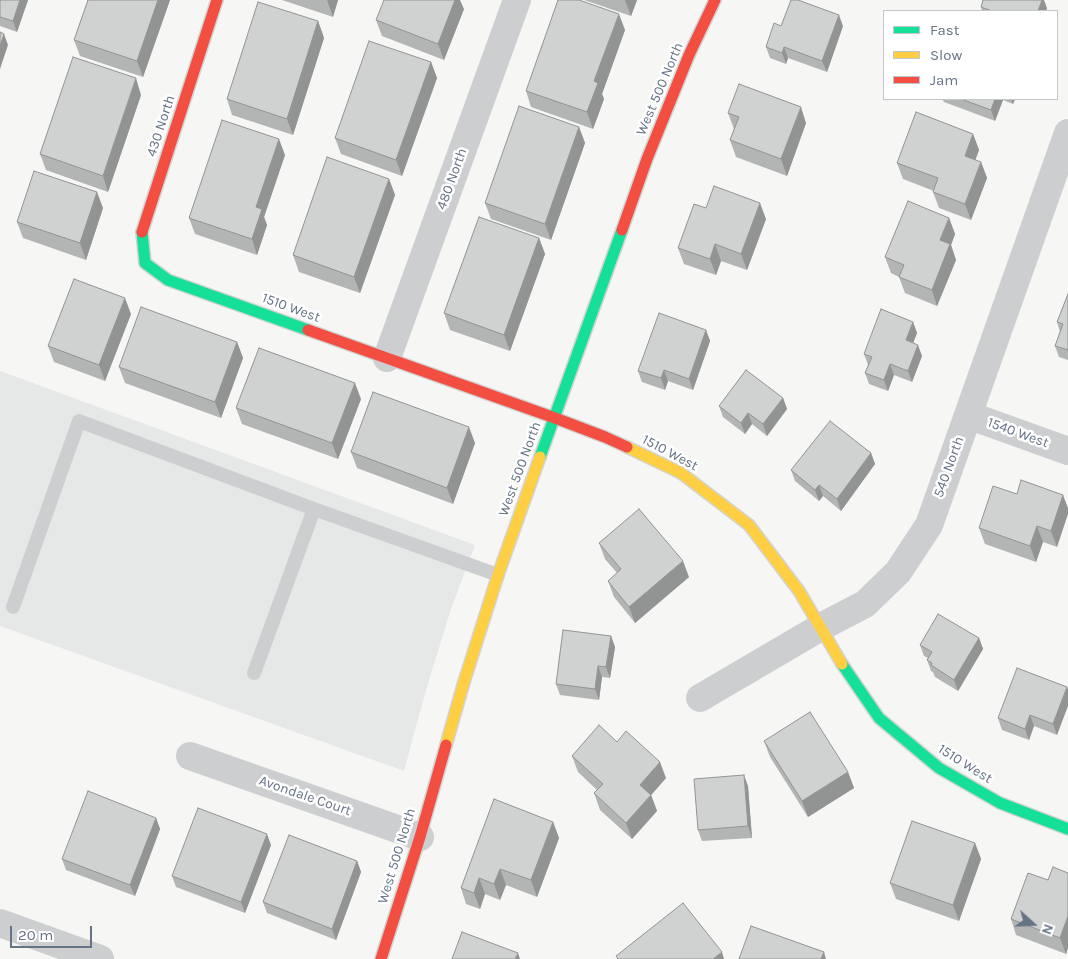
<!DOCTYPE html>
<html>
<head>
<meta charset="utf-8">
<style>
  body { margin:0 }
  #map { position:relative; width:1068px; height:959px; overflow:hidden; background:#f6f6f5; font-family:Karla,sans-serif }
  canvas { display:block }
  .legend { position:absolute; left:883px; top:10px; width:175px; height:90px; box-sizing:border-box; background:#fff; border:1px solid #c2c7ce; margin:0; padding:6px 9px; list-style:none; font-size:15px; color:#667385 }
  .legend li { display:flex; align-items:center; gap:10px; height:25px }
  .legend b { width:25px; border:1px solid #c2c7ce }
  .north { position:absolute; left:1008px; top:899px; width:50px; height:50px; -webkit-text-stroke:4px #fff; paint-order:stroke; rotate:110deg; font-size:14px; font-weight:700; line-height:20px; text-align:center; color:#667385 }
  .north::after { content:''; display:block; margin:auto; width:18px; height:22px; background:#667385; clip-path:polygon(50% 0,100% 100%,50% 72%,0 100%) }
  .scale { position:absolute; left:10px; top:926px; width:82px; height:22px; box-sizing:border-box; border:2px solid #667385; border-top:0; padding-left:6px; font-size:15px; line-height:18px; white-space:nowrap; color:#667385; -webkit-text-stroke:4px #fff; paint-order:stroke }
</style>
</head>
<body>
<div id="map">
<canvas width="1068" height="959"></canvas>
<ul class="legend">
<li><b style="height:6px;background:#16e098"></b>Fast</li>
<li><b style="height:6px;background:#ffcf43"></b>Slow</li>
<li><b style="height:6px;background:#f24e42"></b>Jam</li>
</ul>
<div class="north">N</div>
<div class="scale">20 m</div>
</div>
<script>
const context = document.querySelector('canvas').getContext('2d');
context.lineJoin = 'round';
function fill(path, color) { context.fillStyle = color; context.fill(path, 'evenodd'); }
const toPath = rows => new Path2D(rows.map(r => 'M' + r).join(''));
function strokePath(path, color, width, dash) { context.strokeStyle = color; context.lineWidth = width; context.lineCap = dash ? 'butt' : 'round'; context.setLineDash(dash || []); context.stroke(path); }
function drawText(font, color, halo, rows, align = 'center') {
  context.font = font + ' Karla,sans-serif'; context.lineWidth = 5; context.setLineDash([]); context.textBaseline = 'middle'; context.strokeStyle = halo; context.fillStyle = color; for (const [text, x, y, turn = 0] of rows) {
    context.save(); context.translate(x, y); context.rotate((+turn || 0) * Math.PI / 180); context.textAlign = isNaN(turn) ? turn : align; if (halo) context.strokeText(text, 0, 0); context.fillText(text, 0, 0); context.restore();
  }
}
const built = toPath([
  [0,371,475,545,451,609,426,690,404,771,0,626]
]);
const lane = toPath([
  [13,607,79,421,314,509,498,575],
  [254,673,314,509]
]);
const street = toPath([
  [387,358,517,0],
  [968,415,1068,451],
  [700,698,821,627,865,604,898,572,929,525,1068,133],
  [190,756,420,837],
  [0,923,100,959]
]);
const fast = toPath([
  [142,232,145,263,168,280,308,330],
  [540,457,622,230],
  [842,664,879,718,939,768,1000,803,1068,829]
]);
const slow = toPath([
  [627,447,681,473,749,525,799,591,842,664],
  [446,745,464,682,498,575,540,457]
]);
const jam = toPath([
  [622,230,647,159,689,55,715,0],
  [142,232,217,0],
  [308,330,555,418,605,437,627,447],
  [381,959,420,837,446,745]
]);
const wall = toPath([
  [0,0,28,0,17,32,0,26],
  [88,0,170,0,143,77,80,56,74,40],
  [282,0,338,0,333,17],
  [584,0,637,0,631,16],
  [981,7,1047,8,1046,11,982,11],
  [464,9,444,60,382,36,376,20],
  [318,21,324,38,293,135,232,115,227,99],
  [781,26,843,26,827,72,788,58,786,64,770,58,766,47],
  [625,30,602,94,604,99,593,129,531,107,526,91],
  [431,62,437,78,402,176,341,154,335,138],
  [141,95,108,192,46,170,40,154],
  [942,99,1015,99,1013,104,1003,100,995,121,944,102],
  [728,113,806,123,787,176,736,157,730,140,734,129],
  [579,127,585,143,551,240,491,219,485,203],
  [973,134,979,150,975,160,981,162,987,178,971,220,939,208,933,192,934,191,903,179,897,163],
  [285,155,264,217,267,225,257,255,195,234,189,218],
  [389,179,395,195,360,293,299,272,293,255],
  [103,208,86,260,23,238,17,222],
  [706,208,766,219,747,270,721,261,716,275,684,264,678,248],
  [949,218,955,234,951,245,956,260,937,306,905,293,899,277,891,273,885,257],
  [539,238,545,254,510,351,450,330,444,313],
  [1068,294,1068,360,1059,357,1055,346,1060,332,1057,322],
  [131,314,105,381,54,362,48,346],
  [913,322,917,333,913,343,922,356,912,382,894,375,888,391,869,384,865,373,868,365,864,354],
  [706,330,710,341,693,390,668,381,665,390,642,382,638,371],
  [237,342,243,358,221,418,125,383,119,367],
  [783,398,787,409,767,436,752,424,745,434,723,417,719,406],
  [361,399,338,459,242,424,236,408],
  [475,443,453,504,357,468,351,452],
  [871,453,875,464,841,511,823,496,819,501,795,481,791,470],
  [1017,494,1063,495,1057,547,1043,542,1036,562,985,544,979,528],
  [599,543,689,577,635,623,614,597,608,581,617,573,605,559],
  [611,636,615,647,610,678,602,677,599,700,560,695,556,684],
  [979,638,983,649,958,691,935,677,933,672,931,671,927,660,928,658,924,656,920,645],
  [1067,687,1057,735,1034,726,1029,740,1002,730,998,718],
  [764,741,848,772,854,788,808,817,770,757],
  [617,742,666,778,651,795,657,811,632,839,600,810,594,793,597,790,578,772,572,756],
  [748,786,752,838,702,841,698,830],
  [156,818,160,829,135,896,66,870,62,859],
  [553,822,559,838,537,897,506,885,500,900,485,894,480,909,466,904,461,888],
  [975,843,981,859,959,921,896,899,890,883],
  [271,845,245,913,176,887,172,876],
  [357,861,361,872,336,940,267,913,263,902],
  [1068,873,1068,948,1066,954,1016,935,1011,919,1048,880]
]);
const shadedWall = toPath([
  [20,0,28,0,17,32,13,21],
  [158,0,170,0,143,77,137,61],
  [327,0,338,0,333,17],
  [454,0,460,0,464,9,444,60,438,44],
  [625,0,637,0,631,16],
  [1042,0,1044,0,1047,8,1046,11,1038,11],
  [619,14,625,30,602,94,604,99,593,129,587,112,594,81],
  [839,15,843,26,827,72,822,61],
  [318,21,324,38,293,135,287,119],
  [4,34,8,45,0,69,0,46],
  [784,47,788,58,786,64,782,53],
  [431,62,437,78,402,176,396,160],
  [136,78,141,95,108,192,103,176],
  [995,99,1002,99,1003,100,995,121,991,110],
  [1011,99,1015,99,1013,104],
  [801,107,806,123,787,176,781,159],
  [579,127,585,143,551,240,545,224],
  [973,134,979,150,971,172,965,156],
  [279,139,285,155,264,217,267,225,257,255,252,239,256,207],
  [981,162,987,178,971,220,965,204],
  [389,179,395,195,360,293,354,277],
  [97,192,103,208,86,260,80,243],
  [760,203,766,219,747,270,741,254],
  [949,218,955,234,951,245,956,260,937,306,932,290,940,240],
  [539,238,545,254,510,351,504,335],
  [715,244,721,261,716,275,710,259],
  [125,298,131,314,105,381,99,365],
  [913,322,917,333,910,351,906,340],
  [706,330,710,341,693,390,689,379],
  [237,342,243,358,221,418,215,402],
  [918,345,922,356,912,382,908,371],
  [890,364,894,375,888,391,884,380],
  [664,370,668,381,665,390,661,378],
  [355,383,361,399,338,459,332,443],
  [783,398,787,409,767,436,763,424],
  [748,413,752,424,745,434,741,423],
  [469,427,475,443,453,504,447,488],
  [871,453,875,464,841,511,837,499],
  [819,485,823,496,819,501,815,490],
  [1063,495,1068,508,1068,514,1057,547,1051,531],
  [1037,526,1043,542,1036,562,1030,546],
  [683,561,689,577,635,623,629,607],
  [611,636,615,647,610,678,606,667],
  [979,638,983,649,958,691,954,680],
  [598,666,602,677,599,700,595,689],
  [1067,687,1068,689,1068,706,1057,735,1053,724],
  [1030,715,1034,726,1029,740,1025,729],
  [660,762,666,778,646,801,640,785],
  [848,772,854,788,808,817,802,801],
  [744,775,748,786,752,838,748,826],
  [651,795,657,811,632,839,626,823],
  [156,818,160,829,135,896,130,885],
  [553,822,559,838,537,897,531,880],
  [267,834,271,845,245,913,241,902],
  [975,843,981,859,959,921,953,905],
  [357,861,361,872,336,940,332,929],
  [500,869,506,885,500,900,494,884],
  [479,878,485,894,480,909,474,893],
  [1068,916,1068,948,1066,954,1060,938],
  [722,952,724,959,713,959],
  [824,952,826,959,821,959],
  [518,953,520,959,515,959]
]);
const building = toPath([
  [0,0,20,0,13,21,0,17,0,0],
  [88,0,158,0,137,61,74,40,88,0],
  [384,0,455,0,438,44,376,20,384,0],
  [558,0,579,0,619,14,594,81,598,83,587,112,526,91,558,0],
  [791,0,798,0,839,15,822,61,784,47,782,53,766,47,774,23,781,26,791,0],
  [983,0,1042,0,1038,11,992,11,981,7,983,0],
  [258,2,318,21,287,119,227,99,258,2],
  [0,32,4,34,0,46,0,32],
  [369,41,431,62,396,160,335,138,369,41],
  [73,57,136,78,103,176,40,154,73,57],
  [739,84,801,107,781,159,730,140,739,117,728,113,739,84],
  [961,99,995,99,991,110,961,99],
  [519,106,579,127,545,224,485,203,519,106],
  [916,112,973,134,965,156,981,162,965,204,933,192,938,178,897,163,916,112],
  [222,120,279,139,256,207,262,209,252,239,189,218,222,120],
  [327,157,389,179,354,277,293,255,327,157],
  [34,171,97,192,80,243,17,222,34,171],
  [714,186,760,203,741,254,715,244,710,259,678,248,694,204,706,208,714,186],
  [908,201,949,218,940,240,950,244,932,290,899,277,904,265,885,257,908,201],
  [479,217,539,238,504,335,444,313,479,217],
  [74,279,125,298,99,365,48,346,74,279],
  [1068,294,1068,350,1055,346,1063,324,1057,322,1068,294],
  [141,307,237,342,215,402,119,367,141,307],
  [881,309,913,322,906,340,918,345,908,371,890,364,884,380,865,373,872,357,864,354,881,309],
  [659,313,706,330,689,379,664,370,661,378,638,371,659,313],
  [259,348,355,383,332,443,236,408,259,348],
  [746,370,783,398,763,424,748,413,741,423,719,406,746,370],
  [373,392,469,427,447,488,351,452,373,392],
  [830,421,871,453,837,499,819,485,815,490,791,470,830,421],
  [1021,480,1063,495,1051,531,1037,526,1030,546,979,528,993,486,1017,494,1021,480],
  [639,509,683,561,629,607,608,581,621,569,599,543,639,509],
  [938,614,979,638,954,680,931,665,932,663,927,660,932,652,920,645,938,614],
  [563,630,611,636,606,667,598,666,595,689,556,684,563,630],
  [1017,668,1067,687,1053,724,1030,715,1025,729,998,718,1017,668],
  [810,712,848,772,802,801,764,741,810,712],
  [599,725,617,742,626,731,660,762,640,785,651,795,626,823,594,793,603,784,572,756,599,725],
  [744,775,748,826,698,830,694,779,744,775],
  [88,791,156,818,130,885,62,859,88,791],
  [494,799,553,822,531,880,500,869,494,884,479,878,474,893,461,888,494,799],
  [198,808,267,834,241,902,172,876,198,808],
  [912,821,975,843,953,905,890,883,912,821],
  [289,835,357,861,332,929,263,902,289,835],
  [1053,867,1068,873,1068,916,1060,938,1011,919,1028,873,1048,880,1053,867],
  [683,903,722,952,713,959,618,959,616,956,683,903],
  [751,926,824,952,821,959,739,959,751,926],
  [462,932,518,953,515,959,452,959,462,932]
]);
const streetNames = [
  ["West 500 North",660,89,-67],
  ["430 North",161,126,-72],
  ["480 North",452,179,-70],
  ["1510 West",291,308,20],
  ["1540 West",1018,433,20],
  ["1510 West",670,453,28],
  ["540 North",949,467,-70],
  ["West 500 North",520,469,-70],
  ["1510 West",965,764,32],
  ["Avondale Court",305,796,19],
  ["West 500 North",397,856,-73]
];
fill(built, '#e6e7e7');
strokePath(fast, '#d2d4d4', 14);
strokePath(slow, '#d2d4d4', 14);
strokePath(jam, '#d2d4d4', 14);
strokePath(lane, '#cdced0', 14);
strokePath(street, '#cdced0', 28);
strokePath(fast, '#16e098', 11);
strokePath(slow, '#ffcf43', 11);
strokePath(jam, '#f24e42', 11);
fill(wall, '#b3b5b5');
fill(shadedWall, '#929393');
fill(building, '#d0d2d2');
strokePath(building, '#929393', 1);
drawText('14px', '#667385', '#fff', streetNames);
</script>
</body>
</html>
